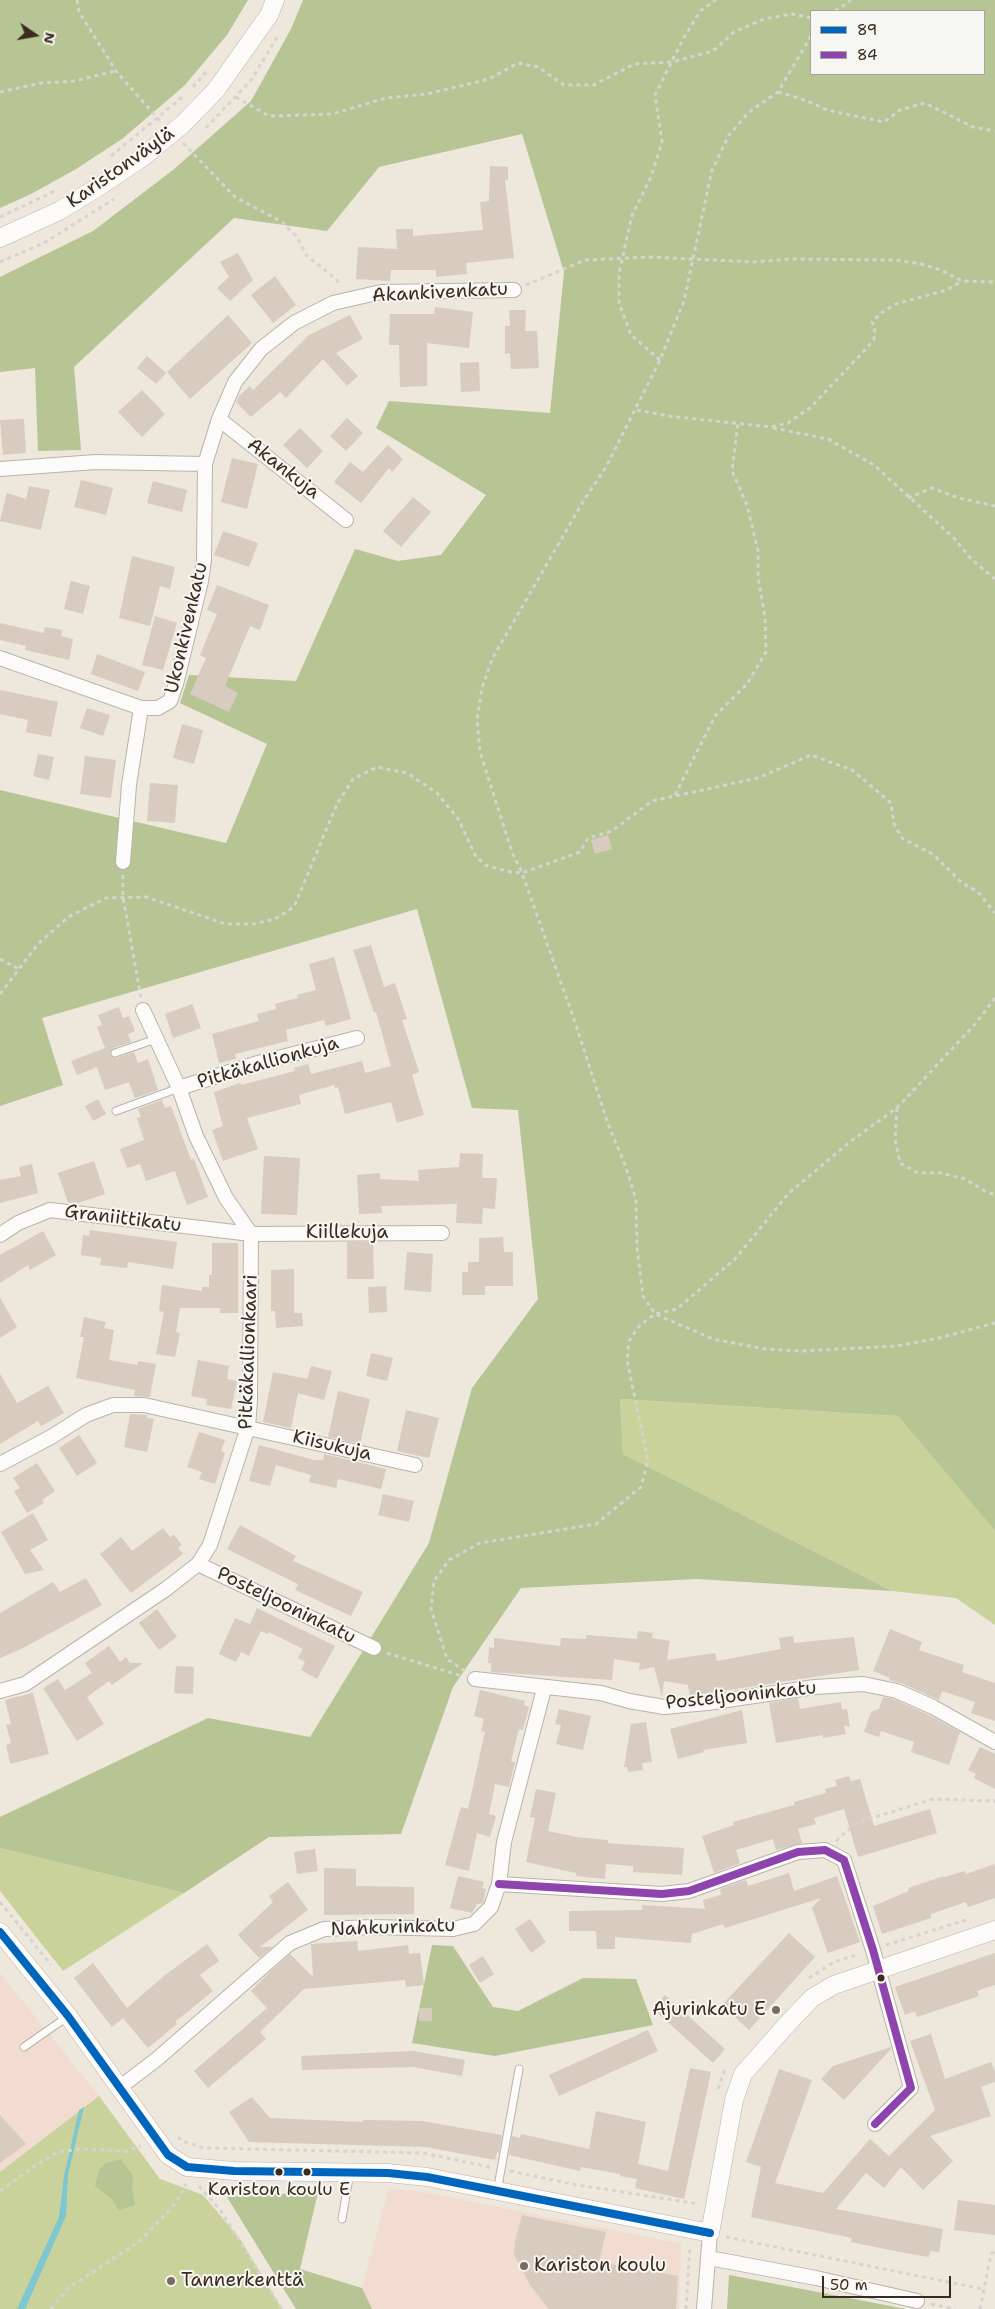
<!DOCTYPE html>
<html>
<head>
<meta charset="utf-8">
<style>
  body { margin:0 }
  #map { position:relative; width:995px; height:2309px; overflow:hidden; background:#ede7dc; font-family:"Shantell Sans",sans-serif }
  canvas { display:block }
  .legend { position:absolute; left:810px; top:10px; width:175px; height:65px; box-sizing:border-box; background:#f6f6f2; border:1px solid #aba49d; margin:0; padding:6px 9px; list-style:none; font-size:15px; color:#3b2a1e }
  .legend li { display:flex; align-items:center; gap:10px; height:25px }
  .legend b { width:25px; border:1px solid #aba49d }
  .north { position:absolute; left:10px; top:10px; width:50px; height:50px; -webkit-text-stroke:4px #f6f6f2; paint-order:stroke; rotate:102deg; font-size:14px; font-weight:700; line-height:20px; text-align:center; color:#3b2a1e }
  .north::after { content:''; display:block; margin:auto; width:18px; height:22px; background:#3b2a1e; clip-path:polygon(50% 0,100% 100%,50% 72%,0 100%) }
  .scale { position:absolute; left:822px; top:2276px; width:129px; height:22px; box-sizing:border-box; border:2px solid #3b2a1e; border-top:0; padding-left:6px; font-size:15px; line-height:18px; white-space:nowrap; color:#3b2a1e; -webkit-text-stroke:4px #f6f6f2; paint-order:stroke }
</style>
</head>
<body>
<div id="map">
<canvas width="995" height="2309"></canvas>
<ul class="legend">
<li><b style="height:6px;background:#0065bd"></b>89</li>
<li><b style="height:6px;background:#8e44ad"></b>84</li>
</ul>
<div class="north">N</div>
<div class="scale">50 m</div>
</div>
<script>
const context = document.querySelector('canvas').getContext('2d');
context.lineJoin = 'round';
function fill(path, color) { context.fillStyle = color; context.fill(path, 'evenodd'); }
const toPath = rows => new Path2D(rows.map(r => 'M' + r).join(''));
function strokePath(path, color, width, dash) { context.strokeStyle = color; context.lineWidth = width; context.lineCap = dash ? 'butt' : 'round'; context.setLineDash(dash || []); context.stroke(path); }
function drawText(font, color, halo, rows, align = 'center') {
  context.font = font + ' "Shantell Sans",sans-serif'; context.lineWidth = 4; context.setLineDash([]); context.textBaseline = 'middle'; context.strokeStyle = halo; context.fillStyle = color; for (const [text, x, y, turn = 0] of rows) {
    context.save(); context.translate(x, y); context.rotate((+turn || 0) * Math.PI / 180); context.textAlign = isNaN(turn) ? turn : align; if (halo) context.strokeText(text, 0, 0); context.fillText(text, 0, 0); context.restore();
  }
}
const built = toPath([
  [0,1973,99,2096,0,2172],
  [389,2188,424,2192,681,2244,679,2309,372,2309,362,2288]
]);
const green = toPath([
  [620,1399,898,1416,995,1531,995,1625,956,1598,892,1591,623,1454],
  [0,1848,184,1893,63,1971,0,1891],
  [99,2096,160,2179,203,2195,240,2239,282,2309,0,2309,0,2172]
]);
const forest = toPath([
  [0,0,248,0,227,35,184,86,122,139,76,169,31,194,0,208],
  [303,0,995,0,995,1531,898,1416,620,1399,623,1454,892,1591,697,1579,521,1588,453,1687,401,1834,269,1837,184,1893,0,1848,0,1817,208,1718,310,1737,429,1543,472,1388,538,1299,518,1110,472,1108,417,909,42,1018,63,1085,0,1106,0,790,226,843,267,744,180,703,189,675,296,681,355,549,398,561,441,555,486,495,376,428,389,401,550,413,564,272,522,134,379,167,327,231,234,218,74,367,81,450,38,451,35,368,0,372,0,277,93,231,173,170,251,101,291,29],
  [811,11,984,11,984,74,811,74],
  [432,1945,453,1946,493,2007,518,2011,583,1978,636,1979,653,2025,495,2056,412,2043],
  [121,2159,133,2176,132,2187,135,2205,118,2210,113,2200,95,2186,99,2170,106,2163],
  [318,2192,300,2269,362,2288,372,2309,296,2309,227,2197],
  [729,2275,906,2309,727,2309]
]);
const water = toPath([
  [84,2107,68,2175,66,2216,25,2309,17,2309,59,2217,64,2176,79,2110]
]);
const building = toPath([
  [490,166,508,167,508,180,505,180,514,258,466,263,467,274,436,277,436,270,391,270,390,281,356,279,358,247,397,249,396,229,413,229,413,236,483,230,480,202,489,201],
  [238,253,253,280,230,301,217,288,229,277,220,262],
  [275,276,296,305,273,323,251,295],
  [435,307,473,312,469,348,427,343,427,386,400,387,399,345,389,345,390,314,434,314],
  [509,310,526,310,525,331,537,331,539,368,511,369,510,353,505,354,505,326,510,326],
  [228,315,252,343,190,399,167,372],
  [350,315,363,339,336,353,358,376,347,386,323,359,286,398,280,392,251,417,236,402,239,396,250,386,253,390,309,335],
  [147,356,166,373,156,384,137,368],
  [479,362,480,391,461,392,460,363],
  [142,390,165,414,142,437,118,412],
  [347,418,363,433,346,451,330,436],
  [24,419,26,453,3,455,0,420],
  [300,428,323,451,307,468,283,445],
  [388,445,403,459,392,472,389,468,361,503,334,482,350,462,363,472],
  [232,458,258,464,247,509,221,502],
  [81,480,113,488,106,515,74,507],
  [153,481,187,490,182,512,147,503],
  [29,486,50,490,41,530,0,521,7,493,26,499],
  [413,497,431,512,401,547,383,531],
  [223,531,258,543,249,567,214,555],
  [132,556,175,567,170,589,160,586,150,626,119,618],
  [71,581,90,586,83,614,64,609],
  [217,585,269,605,260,630,250,626,225,686,238,693,229,712,190,694,206,658,200,655,217,614,207,610],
  [155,616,177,623,163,670,142,665],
  [0,623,44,633,45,627,62,630,61,636,73,639,69,660,25,650,26,646,0,640],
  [97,654,145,672,138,691,91,674],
  [0,690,58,702,51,737,26,732,28,720,0,714],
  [87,708,110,715,103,736,80,728],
  [182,724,203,730,194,764,173,758],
  [38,754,54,757,49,780,33,776],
  [85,756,116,760,111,798,80,794],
  [150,783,178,785,175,823,147,821],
  [608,835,612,849,595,854,591,840],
  [371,945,384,987,395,983,407,1019,402,1020,419,1072,412,1075,424,1115,397,1123,391,1102,345,1114,338,1087,335,1088,334,1085,299,1095,301,1104,247,1118,258,1149,223,1161,212,1130,223,1126,214,1092,240,1083,241,1085,295,1071,294,1068,308,1064,311,1074,362,1061,365,1073,391,1066,376,1012,374,1013,353,950],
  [334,957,351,1019,326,1026,324,1020,286,1030,288,1041,235,1054,236,1059,219,1063,212,1034,259,1021,257,1014,276,1009,275,1004,298,998,297,995,316,990,309,964],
  [192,1004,201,1028,173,1038,165,1014],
  [119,1007,123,1018,129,1016,135,1031,128,1034,131,1042,113,1048,110,1055,116,1058,134,1052,138,1063,148,1059,158,1090,135,1098,129,1082,105,1090,97,1067,77,1075,71,1061,105,1048,97,1027,102,1025,98,1015],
  [98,1099,106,1114,93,1121,85,1106],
  [162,1100,165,1108,171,1106,191,1160,194,1159,208,1197,187,1205,175,1171,146,1181,140,1164,127,1168,120,1149,144,1140,137,1118,141,1117,138,1109],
  [460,1153,483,1154,482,1178,497,1178,495,1209,483,1208,482,1224,456,1223,457,1204,381,1206,382,1213,359,1214,357,1175,380,1173,380,1179,419,1181,418,1170,459,1167],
  [264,1156,300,1158,297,1215,261,1214],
  [94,1161,105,1194,75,1204,68,1203,58,1173],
  [32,1164,38,1193,0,1203,0,1180,21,1176,19,1167],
  [90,1230,177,1242,173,1269,128,1262,127,1268,100,1265,101,1258,81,1255,83,1235,89,1236],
  [43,1231,56,1255,30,1270,28,1265,0,1283,0,1255],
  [503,1237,504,1252,513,1252,513,1286,485,1286,485,1295,462,1295,462,1272,468,1272,468,1262,479,1262,479,1238],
  [347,1242,373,1242,374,1279,347,1279],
  [212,1243,238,1243,238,1313,220,1313,220,1308,180,1308,176,1332,180,1333,175,1357,156,1354,164,1312,159,1311,162,1285,202,1291,202,1287,209,1287,209,1275,212,1275],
  [407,1252,433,1254,431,1292,404,1290],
  [294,1269,294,1313,302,1313,303,1326,276,1328,275,1311,271,1311,271,1270],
  [386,1286,387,1312,369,1313,368,1287],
  [0,1298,17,1327,0,1338],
  [84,1317,106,1322,104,1328,114,1330,109,1360,137,1365,138,1361,156,1364,150,1397,134,1396,135,1390,76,1378,84,1337,80,1337],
  [371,1353,393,1358,387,1381,366,1376],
  [198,1360,229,1366,227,1379,237,1381,231,1409,206,1405,207,1399,191,1396],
  [311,1366,332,1371,324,1400,298,1393,291,1428,263,1422,273,1372,307,1379],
  [0,1374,17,1403,48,1386,64,1413,41,1426,38,1421,0,1444],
  [338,1391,370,1399,360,1444,328,1437],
  [406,1410,439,1418,429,1458,397,1451],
  [130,1414,147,1415,147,1418,154,1419,147,1452,124,1447],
  [199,1432,225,1440,221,1451,225,1453,215,1484,199,1479,202,1472,187,1467],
  [79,1435,97,1463,77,1476,59,1448],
  [259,1445,314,1460,323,1460,324,1454,386,1469,381,1489,338,1479,336,1488,309,1482,311,1475,276,1465,270,1486,249,1481],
  [37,1463,55,1491,42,1500,44,1503,27,1513,14,1491,20,1488,13,1478],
  [383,1494,414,1501,409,1522,378,1515],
  [33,1513,48,1540,30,1550,44,1570,25,1574,1,1532],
  [240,1525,296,1556,293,1561,363,1592,351,1616,295,1590,298,1584,227,1549],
  [163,1528,170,1537,174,1535,182,1545,178,1548,183,1554,131,1593,100,1554,121,1537,132,1551],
  [86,1578,102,1605,23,1648,0,1658,0,1613,53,1582,60,1592],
  [257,1608,335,1646,317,1679,301,1670,305,1662,298,1658,303,1649,269,1632,268,1634,261,1631,249,1656,241,1652,236,1662,219,1654,235,1618,250,1624],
  [157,1609,177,1637,159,1650,139,1623],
  [890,1629,922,1642,919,1650,964,1665,962,1672,995,1683,995,1721,971,1713,975,1702,942,1691,939,1700,901,1683,889,1680,890,1678,873,1671],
  [638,1631,653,1633,652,1638,670,1641,667,1660,715,1653,717,1661,781,1649,779,1638,793,1636,794,1643,854,1637,859,1670,690,1696,688,1685,664,1681,662,1697,654,1667,639,1670,640,1663,614,1659,612,1680,491,1672,491,1663,488,1663,489,1647,494,1648,494,1638,560,1646,561,1638,586,1639,586,1635,637,1639],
  [109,1646,120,1662,126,1657,130,1663,143,1663,112,1685,109,1681,87,1697,104,1724,77,1741,43,1688,58,1679,65,1690,92,1673,85,1663],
  [176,1666,194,1667,193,1694,174,1693],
  [480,1690,525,1701,524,1705,529,1707,523,1730,519,1729,511,1761,515,1762,509,1787,495,1784,489,1814,496,1816,490,1837,477,1833,469,1871,445,1865,461,1807,468,1809,485,1732,481,1731,484,1719,474,1716],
  [33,1693,49,1754,10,1764,6,1745,11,1743,6,1725,11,1724,5,1700],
  [883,1697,894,1699,929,1715,960,1732,949,1765,911,1752,914,1742,881,1731,879,1737,864,1732,871,1712,879,1709],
  [798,1698,800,1709,841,1702,842,1710,847,1709,850,1727,844,1725,846,1734,823,1738,823,1735,776,1743,769,1703],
  [559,1709,591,1716,583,1750,556,1744,561,1725,555,1724],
  [742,1710,747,1743,703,1750,704,1752,678,1759,670,1729],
  [646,1722,652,1762,642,1763,643,1770,628,1772,627,1767,624,1767,631,1724],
  [980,1747,995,1754,995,1789,974,1778,976,1774,968,1770],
  [849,1776,851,1781,860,1779,874,1826,930,1809,937,1833,858,1857,844,1809,814,1818,816,1824,798,1829,802,1843,776,1850,773,1839,736,1850,740,1863,714,1873,702,1836,734,1825,733,1822,794,1805,794,1802,826,1793,825,1789,837,1786,835,1780],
  [536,1789,556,1793,548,1831,577,1837,608,1840,608,1843,619,1844,684,1848,682,1875,633,1872,633,1866,606,1864,605,1879,576,1876,576,1873,526,1862,535,1818,530,1817],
  [315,1849,318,1871,297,1874,294,1852],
  [995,1864,995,1898,968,1907,966,1902,931,1914,931,1918,882,1934,873,1906,909,1891,908,1888,944,1876,945,1877,965,1871,966,1874],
  [324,1868,356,1869,356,1886,414,1887,414,1914,324,1915],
  [789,1873,794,1891,837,1876,860,1942,828,1953,812,1908,821,1898,725,1928,723,1924,692,1934,691,1943,615,1937,615,1949,597,1949,596,1931,569,1931,569,1911,642,1910,642,1905,705,1909,703,1900,721,1895,720,1889,746,1880,748,1886],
  [458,1876,484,1882,482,1888,486,1889,483,1903,477,1904,472,1913,450,1908],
  [288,1882,308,1910,260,1947,273,1947,259,1958,238,1935,273,1902,269,1896],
  [530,1919,546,1942,531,1953,515,1929],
  [789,1933,815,1957,749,2030,722,2005],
  [357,1941,358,1951,408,1945,409,1954,420,1953,424,1985,406,1987,405,1980,304,1989,260,2032,266,2039,208,2088,194,2071,267,2008,251,1991,270,1972,290,1954,313,1977,311,1944],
  [207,1944,219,1961,200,1975,213,1991,175,2022,177,2024,148,2048,123,2018,112,2027,74,1978,93,1963,127,2008,164,1976],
  [995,1953,995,1985,977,1991,979,1996,917,2017,915,2011,905,2015,895,1987],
  [483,1956,494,1974,480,1983,469,1965],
  [665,1995,725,2049,713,2063,652,2008],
  [419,2008,432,2008,432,2021,419,2021],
  [648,2030,658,2051,559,2096,549,2075],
  [931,2034,945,2079,991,2062,995,2071,995,2082,981,2087,991,2116,930,2136,953,2161,923,2190,901,2167,884,2188,866,2173,836,2209,943,2229,939,2252,930,2251,929,2257,900,2252,851,2242,852,2238,751,2217,761,2167,746,2162,779,2069,812,2080,775,2183,823,2193,870,2139,889,2156,935,2110,910,2041],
  [891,2047,891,2049,844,2100,821,2079,833,2066],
  [413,2051,465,2060,462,2076,413,2067,302,2070,301,2056],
  [690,2068,711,2072,684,2199,635,2188,637,2179,620,2176,620,2174,581,2167,580,2171,509,2155,512,2136,520,2138,521,2134,589,2149,596,2111,646,2122,638,2164,668,2171],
  [252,2097,270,2118,363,2122,363,2120,422,2121,502,2135,499,2153,497,2152,495,2160,426,2147,249,2142,229,2112],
  [0,2115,26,2144,0,2163],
  [958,2200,995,2205,995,2235,954,2230],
  [522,2215,606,2232,599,2262,678,2276,676,2309,549,2309,530,2285,514,2255,515,2242]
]);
const path = toPath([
  [77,0,79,12,116,71,161,122],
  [835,11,851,0],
  [811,36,778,92,749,112,729,135,712,170,684,301,660,360,606,467,584,500,492,659,482,688,477,720,480,752,512,852,522,873,576,1025,608,1124,626,1167,636,1200,637,1247,643,1296,655,1314,713,1339,765,1349,801,1351,897,1346,939,1338,995,1323],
  [193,87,207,71],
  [0,92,41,83,74,81,116,71],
  [778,92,805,100,827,110,884,122,900,110,925,103,973,127,995,131],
  [236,97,269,116,332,114,386,98,427,94,489,79,518,63,538,67,564,85,594,85,634,64,672,62,713,51,734,32,764,19,792,14,811,18],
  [206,128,252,79,277,37],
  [183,143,235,197,282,222,296,236,307,256,336,279,341,286],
  [111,156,185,95],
  [0,217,55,191],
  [0,262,44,243,114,199],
  [526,285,585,260,649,257,754,262,790,259,895,260,922,264,941,270,962,281,995,282],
  [660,360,631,335,619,303,619,273,632,215,651,177,662,142,655,95,681,43,700,11,716,0],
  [637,410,668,416,770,427,788,423,810,408,865,350,874,339,875,327,872,322,881,313,896,304,947,290,962,281],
  [773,428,828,439,874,465,954,538,971,559,995,579],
  [908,498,932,488,959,498,995,506],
  [675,795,715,716,747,684,766,652,765,617,758,577,758,551,747,505,732,471,738,423],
  [123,875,123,897,141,998],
  [0,959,19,969],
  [0,994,38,944,68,917,106,898,146,897,226,924,253,924,275,919,294,907,337,804,353,779,377,767,407,773,437,793,459,820,475,855,485,865,510,872,522,873,580,852,588,838,612,831,652,801,758,778,811,755,852,770,891,803,894,824,902,838,934,855,962,883,977,891,995,913],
  [897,1108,895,1139,900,1163,918,1173,941,1173,965,1179,988,1193,995,1194],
  [387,1653,462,1676],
  [465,1671,447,1659,431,1609,434,1581,449,1560,480,1543,596,1524,641,1487,648,1460,627,1360,629,1341,640,1325,655,1314,677,1309,735,1259,789,1193,851,1141,897,1108,976,1023,995,998],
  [836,1841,856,1823,933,1799,995,1801],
  [0,1902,51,1965],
  [886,1945,966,1920],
  [809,1978,834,1962,859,1954],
  [718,2089,725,2069],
  [178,2137,182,2141,204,2148,423,2153,490,2167],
  [510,2171,572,2184,699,2204],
  [199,2186,221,2211,282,2309],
  [0,2191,36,2165,58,2152,81,2149,126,2151,141,2146],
  [726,2237,983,2289],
  [931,2304,955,2309],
  [51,2309,68,2288,140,2241,176,2203,186,2184],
  [686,2309,690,2245],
  [980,2309,991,2254,995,2251]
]);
const service = toPath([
  [115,1053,156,1039],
  [116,1111,179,1088],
  [24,2047,67,2017],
  [497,2192,519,2069],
  [342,2219,350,2172]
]);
const minor = toPath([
  [219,419,346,520],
  [0,469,96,462,205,464,219,419,235,382,261,349,294,323,333,303,381,292,514,290],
  [0,658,141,708,158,708,170,701,176,684,201,581,204,560,205,464],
  [123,862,129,785,141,708],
  [179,1088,258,1063,357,1038],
  [0,1235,18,1223,50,1210,251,1234,442,1233],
  [0,1464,51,1437,86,1415,113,1405,144,1405,415,1465],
  [198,1564,374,1648],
  [475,1679,601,1693,629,1701,664,1707,707,1703,815,1687,863,1684,897,1691,933,1707,995,1742],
  [0,1691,25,1684,166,1589,198,1564,210,1545,248,1427,250,1400,251,1234,226,1198,196,1136,179,1088,143,1010],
  [499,1884,662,1894,689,1891,798,1852,825,1850,844,1860,873,1950,911,2088,875,2124],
  [119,2088,157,2059,290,1943,324,1929,372,1927,453,1929,474,1924,491,1907,499,1884,504,1842,544,1689],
  [709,2258,816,2278,917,2301],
  [704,2309,710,2233]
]);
const tertiary = toPath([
  [0,238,59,211,103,184,143,157,183,124,216,90,269,15,275,0],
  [0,1932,68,2016,168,2155,187,2167,234,2171,388,2173,427,2177,710,2233,734,2100,743,2074,790,2021,812,1998,834,1985,995,1930]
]);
const bus1 = toPath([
  [0,1932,68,2016,168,2155,187,2167,234,2171,388,2173,427,2177,710,2233]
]);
const bus2 = toPath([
  [499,1884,662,1894,689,1891,798,1852,825,1850,844,1860,873,1950,911,2088,875,2124]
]);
const markers = [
  [881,1978,4.5,"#3b2a1e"],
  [776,2010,5,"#796c60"],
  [279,2172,4.5,"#3b2a1e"],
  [307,2172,4.5,"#3b2a1e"],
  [524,2266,5,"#796c60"],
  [171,2281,5,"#796c60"]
];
const busNames = [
  ["Kariston koulu E",279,2190]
];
const streetNames = [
  ["Karistonväylä",121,168,-35],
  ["Akankivenkatu",440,293,-3],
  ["Akankuja",283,469,38],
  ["Ukonkivenkatu",187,628,-77],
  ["Pitkäkallionkuja",268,1063,-16],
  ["Graniittikatu",123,1219,7],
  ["Kiillekuja",347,1233],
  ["Pitkäkallionkaari",249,1352,-88],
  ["Kiisukuja",332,1446,13],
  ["Posteljooninkatu",286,1606,26],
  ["Posteljooninkatu",741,1696,-6],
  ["Nahkurinkatu",393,1928,-2]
];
const poiNames = [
  ["Ajurinkatu E",766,2010,"right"],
  ["Kariston koulu",534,2266],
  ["Tannerkenttä",181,2281]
];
fill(built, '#f2dbd0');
fill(green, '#cad29b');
fill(forest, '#b7c494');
fill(water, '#7ec6d0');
fill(building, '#d8cbbf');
strokePath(service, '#b9b3ac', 9);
strokePath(minor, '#b9b3ac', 16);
strokePath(tertiary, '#b9b3ac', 19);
strokePath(path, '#d6d3d0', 3, [4, 4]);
strokePath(service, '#fcfbfa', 7);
strokePath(minor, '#fcfbfa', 14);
strokePath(tertiary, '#fcfbfa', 18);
strokePath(bus1, '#0065bd', 8);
strokePath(bus2, '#8e44ad', 8);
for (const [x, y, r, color] of markers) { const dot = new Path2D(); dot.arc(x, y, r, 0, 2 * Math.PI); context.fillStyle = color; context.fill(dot); strokePath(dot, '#f6f6f2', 2); }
drawText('18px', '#3b2a1e', '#f6f6f2', busNames);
drawText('19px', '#3b2a1e', '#f6f6f2', streetNames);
drawText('19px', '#3b2a1e', '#f6f6f2', poiNames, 'left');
</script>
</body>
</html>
